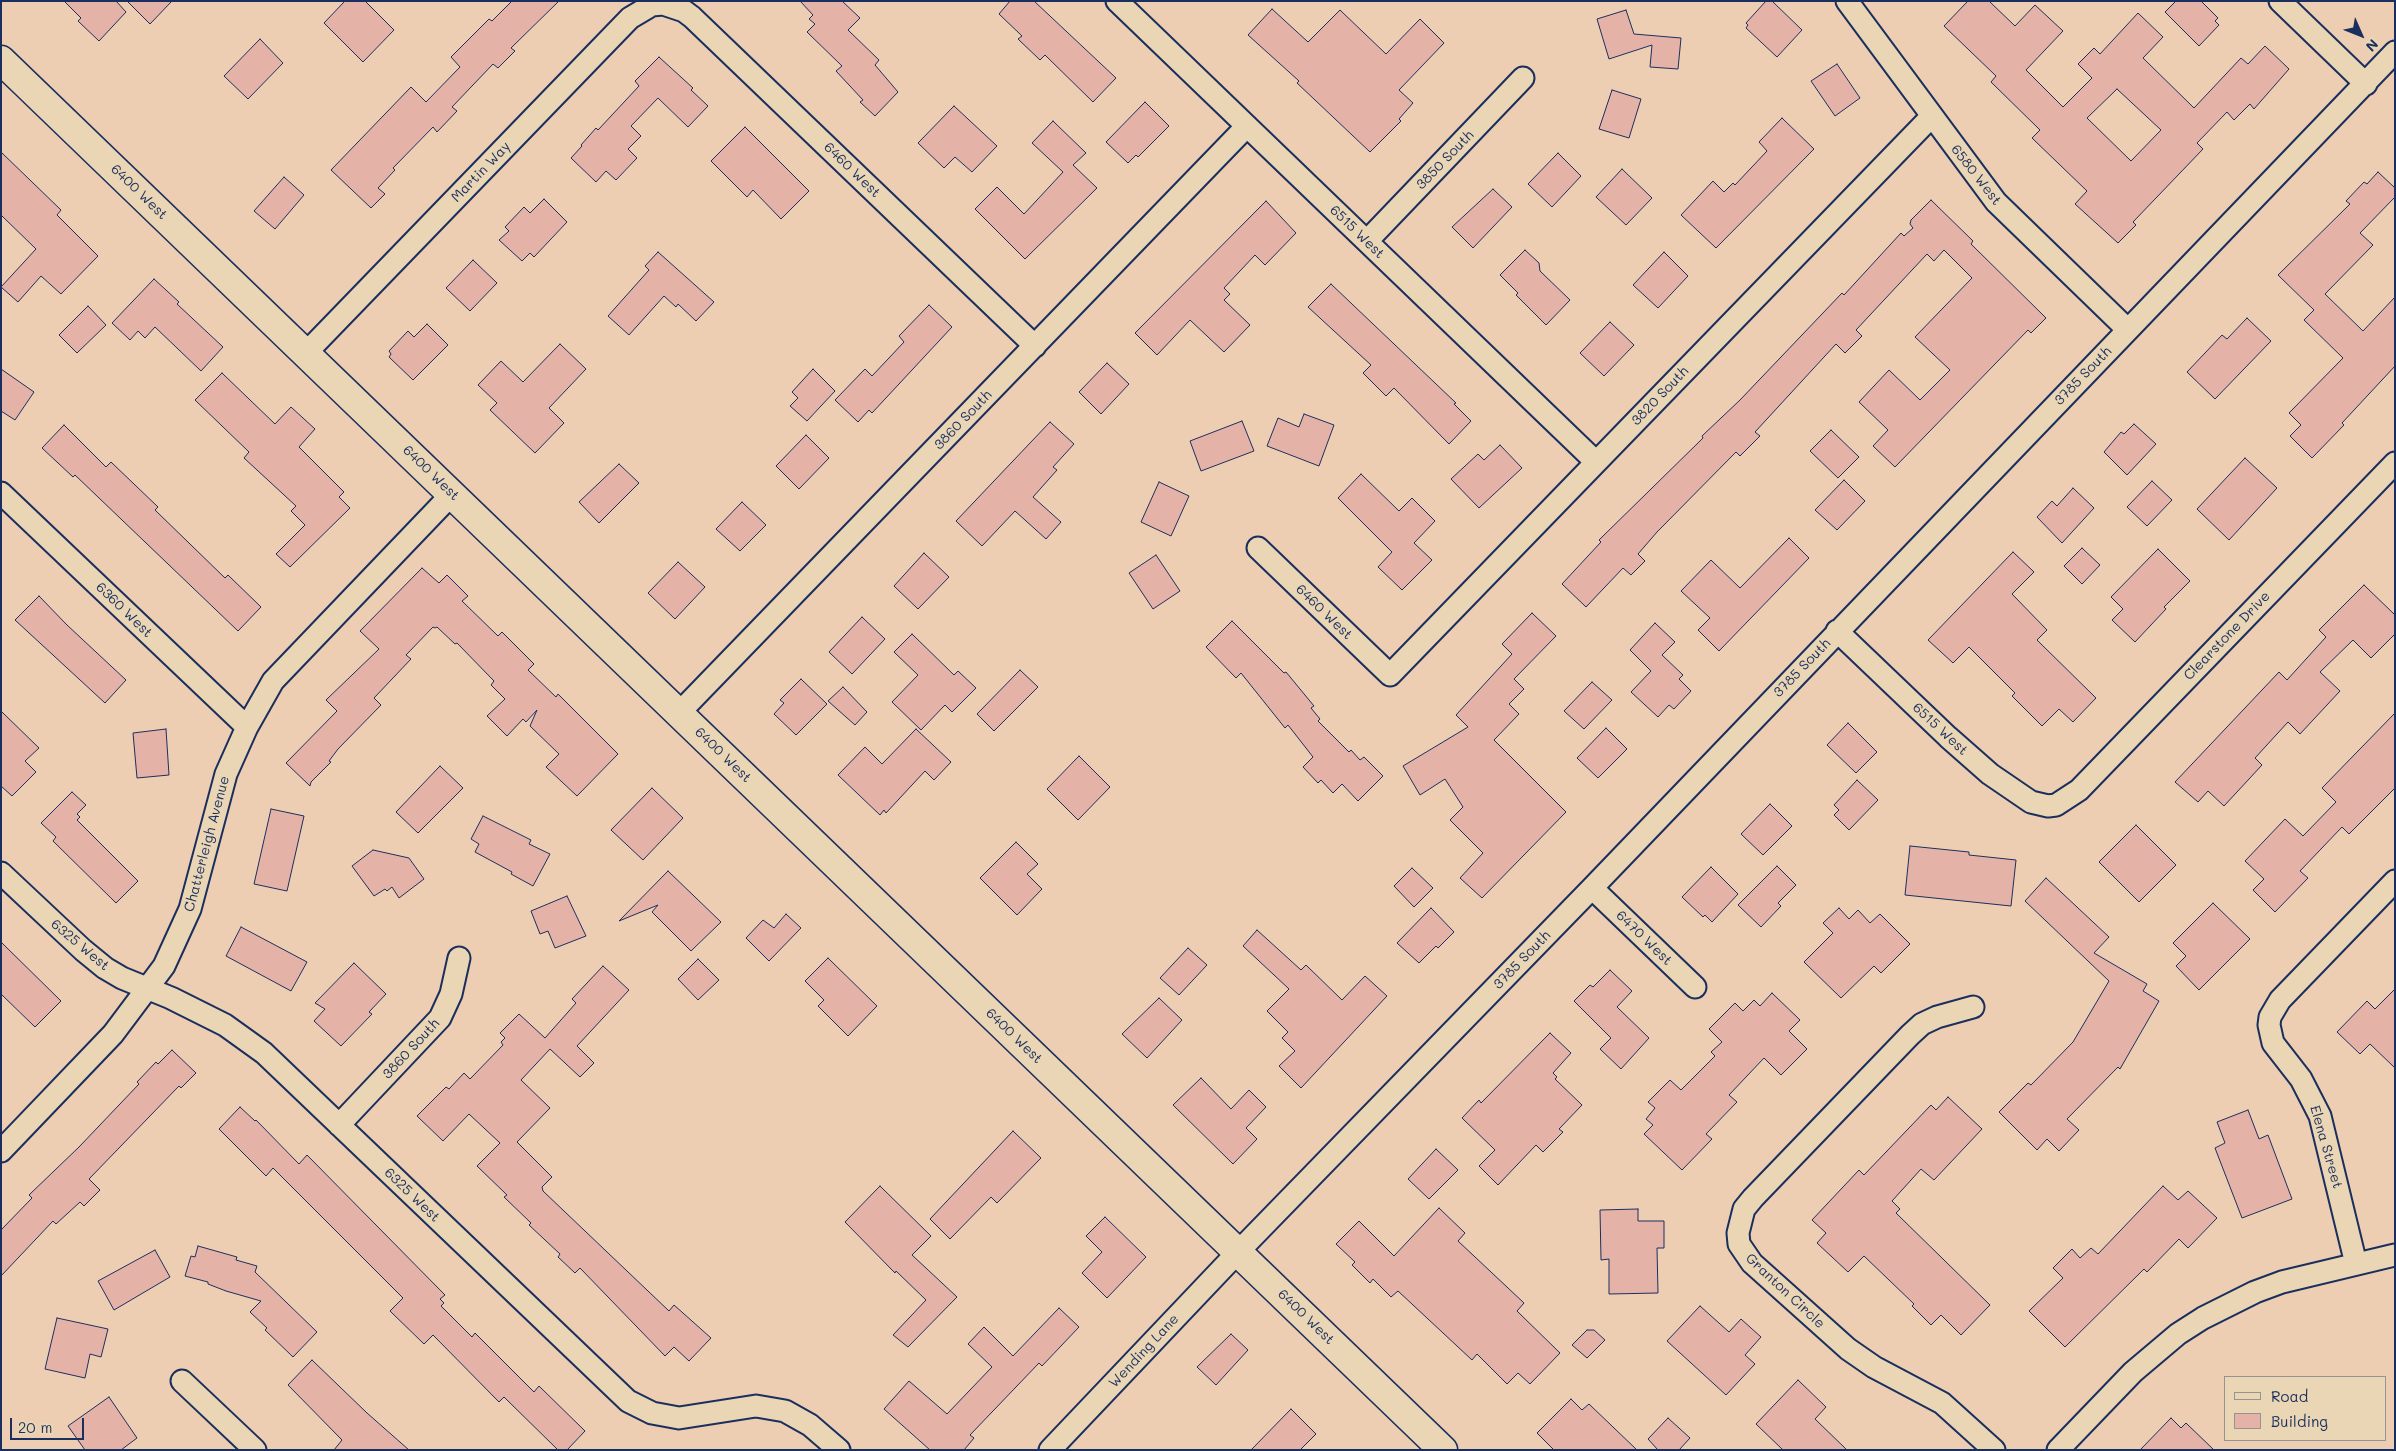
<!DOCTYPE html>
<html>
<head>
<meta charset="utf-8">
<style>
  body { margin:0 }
  #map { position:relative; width:2396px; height:1451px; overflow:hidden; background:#eeceb2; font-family:Mali,sans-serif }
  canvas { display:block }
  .frame { position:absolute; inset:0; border:2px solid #1b2f5e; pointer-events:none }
  .legend { position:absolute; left:2224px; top:1376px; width:162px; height:65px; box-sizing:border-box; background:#ead6b4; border:1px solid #979392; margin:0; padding:6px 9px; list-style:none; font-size:15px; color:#1b2f5e }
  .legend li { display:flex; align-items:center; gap:10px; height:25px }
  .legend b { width:25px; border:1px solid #979392 }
  .north { position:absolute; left:2336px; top:10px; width:50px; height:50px; -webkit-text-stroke:4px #ead6b4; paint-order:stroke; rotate:134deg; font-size:14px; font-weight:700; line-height:20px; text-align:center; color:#1b2f5e }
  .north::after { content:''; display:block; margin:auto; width:18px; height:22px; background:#1b2f5e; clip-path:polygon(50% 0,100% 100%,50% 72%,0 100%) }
  .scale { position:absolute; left:10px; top:1418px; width:74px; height:22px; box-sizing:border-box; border:2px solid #1b2f5e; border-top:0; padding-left:6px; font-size:15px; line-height:18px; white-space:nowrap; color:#1b2f5e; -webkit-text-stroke:4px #ead6b4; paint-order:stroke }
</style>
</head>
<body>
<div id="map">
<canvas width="2396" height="1451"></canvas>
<div class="frame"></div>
<ul class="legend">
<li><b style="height:6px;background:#ead6b4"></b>Road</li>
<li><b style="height:14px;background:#e5b2a8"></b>Building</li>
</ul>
<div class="north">N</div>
<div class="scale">20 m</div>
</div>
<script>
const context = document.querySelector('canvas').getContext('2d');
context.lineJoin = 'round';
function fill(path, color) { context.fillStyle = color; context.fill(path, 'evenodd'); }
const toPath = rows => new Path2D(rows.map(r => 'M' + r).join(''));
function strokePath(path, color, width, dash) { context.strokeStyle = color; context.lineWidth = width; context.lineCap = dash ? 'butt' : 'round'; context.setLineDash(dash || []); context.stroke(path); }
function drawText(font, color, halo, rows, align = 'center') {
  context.font = font + ' Mali,sans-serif'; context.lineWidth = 4.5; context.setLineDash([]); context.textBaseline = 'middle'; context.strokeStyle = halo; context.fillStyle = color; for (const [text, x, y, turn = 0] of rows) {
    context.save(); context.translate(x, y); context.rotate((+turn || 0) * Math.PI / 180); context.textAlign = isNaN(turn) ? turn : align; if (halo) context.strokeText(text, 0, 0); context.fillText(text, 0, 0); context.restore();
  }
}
const building = toPath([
  [64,1,116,1,126,12,99,41,78,21,81,18,64,1],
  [127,1,172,1,150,24,127,1],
  [345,1,365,1,394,30,363,62,324,23,345,1],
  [512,1,559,1,511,48,515,51,498,68,493,64,452,107,457,111,437,132,433,127,393,168,395,170,378,188,385,194,371,208,331,170,411,87,426,102,460,67,451,57,489,19,492,21,512,1],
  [800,1,842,1,860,18,848,30,879,60,875,65,898,92,875,116,860,102,863,100,836,71,842,66,807,32,815,24,809,19,813,15,800,1],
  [1010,1,1034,1,1116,78,1093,102,1045,55,1040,60,1018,39,1022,36,999,14,1010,1],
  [1766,1,1772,1,1802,30,1777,57,1746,28,1748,25,1746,23,1766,1],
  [1968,1,1989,1,2015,26,2035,5,2063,31,2026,70,2063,107,2092,78,2078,64,2094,48,2100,54,2138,13,2163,37,2143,58,2194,108,2241,58,2248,64,2265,46,2289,69,2254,109,2250,104,2234,120,2227,112,2197,143,2203,149,2133,222,2136,225,2118,243,2075,204,2087,191,2032,138,2040,130,1991,82,1996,76,1944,26,1968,1],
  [2117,89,2161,130,2131,161,2087,118,2117,89],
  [2176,1,2201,1,2218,18,2215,21,2219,25,2199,46,2165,12,2176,1],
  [1272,9,1308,42,1340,10,1386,54,1420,19,1444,43,1399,90,1413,103,1399,119,1401,121,1370,152,1297,83,1299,81,1248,35,1272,9],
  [1626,10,1634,34,1681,38,1678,69,1650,67,1652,45,1609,59,1597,19,1626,10],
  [260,39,283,63,248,99,224,76,260,39],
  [659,57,693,88,691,90,708,106,688,127,658,98,631,126,641,136,628,149,637,158,616,180,606,171,596,182,571,158,582,146,581,145,596,128,598,130,639,86,635,81,659,57],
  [1837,64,1860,98,1835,116,1811,81,1837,64],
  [1612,90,1641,99,1629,138,1599,129,1612,90],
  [1145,102,1169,126,1138,157,1136,155,1128,163,1106,142,1145,102],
  [954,106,997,146,972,172,955,157,944,168,918,143,954,106],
  [1782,118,1814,149,1716,248,1681,215,1713,181,1724,192,1733,183,1735,185,1767,151,1759,142,1782,118],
  [1053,121,1086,153,1073,165,1097,188,1025,259,975,209,997,187,1024,214,1063,172,1032,143,1053,121],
  [745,127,809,191,781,219,753,190,747,197,711,161,745,127],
  [1,152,61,210,57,215,98,256,61,294,41,276,18,302,1,287,36,249,1,215,1,152],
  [1558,153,1581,176,1552,207,1528,184,1558,153],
  [1622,169,1652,198,1626,225,1596,197,1622,169],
  [2378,172,2395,188,2395,197,2360,233,2373,245,2325,294,2363,331,2395,297,2395,366,2342,423,2344,425,2312,458,2290,436,2301,425,2289,413,2343,358,2304,320,2314,310,2278,275,2350,204,2346,201,2364,182,2367,184,2378,172],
  [284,177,304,195,275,229,254,211,284,177],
  [1493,189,1512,207,1473,248,1452,227,1493,189],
  [544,199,567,222,534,257,530,253,522,261,499,240,509,231,505,227,524,207,530,213,544,199],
  [1931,200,1973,241,1971,244,2046,318,2031,333,2028,330,1895,467,1873,446,1888,430,1859,402,1889,370,1920,400,1950,370,1915,337,1972,278,1944,250,1934,261,1927,254,1856,330,1862,336,1845,353,1836,344,1755,432,1760,436,1740,456,1736,452,1657,532,1638,554,1645,561,1631,575,1623,568,1586,607,1562,584,1601,542,1599,540,1703,438,1702,436,1740,400,1842,293,1844,295,1901,233,1904,236,1913,228,1910,224,1911,220,1931,200],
  [1266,201,1296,233,1265,265,1255,255,1224,288,1230,294,1224,300,1250,325,1224,352,1190,320,1157,355,1135,333,1266,201],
  [1525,250,1539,263,1540,271,1570,300,1546,325,1516,295,1518,293,1500,275,1525,250],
  [658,252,714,302,696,321,678,304,676,307,664,296,629,335,608,316,649,270,645,266,658,252],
  [1664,252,1688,276,1658,308,1633,285,1664,252],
  [473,260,497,283,470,311,446,288,473,260],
  [154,279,179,302,177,304,223,347,201,371,155,327,145,338,138,331,130,340,112,323,154,279],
  [1331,284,1456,403,1454,404,1471,421,1449,444,1394,388,1386,396,1363,373,1371,365,1308,307,1331,284],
  [929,305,952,327,872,413,869,410,858,422,835,400,865,369,872,376,904,342,899,336,929,305],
  [88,306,106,325,77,353,59,335,88,306],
  [2247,318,2271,341,2215,399,2187,372,2222,335,2227,339,2247,318],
  [1610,322,1634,345,1604,376,1580,353,1610,322],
  [427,324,448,345,413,380,389,357,391,354,389,351,408,331,414,337,427,324],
  [560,344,586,369,549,408,564,423,535,453,490,410,497,403,478,385,501,361,523,382,560,344],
  [1107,363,1129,384,1101,414,1079,392,1107,363],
  [1,369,34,392,15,420,1,411,1,369],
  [813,369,835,391,807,421,790,406,798,398,792,392,813,369],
  [222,373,275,424,291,407,315,429,299,447,344,492,339,497,350,508,290,567,276,554,305,525,291,511,296,506,244,458,249,452,195,400,222,373],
  [1304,414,1334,425,1319,466,1267,446,1278,418,1299,427,1304,414],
  [1242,421,1254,451,1201,471,1190,441,1242,421],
  [1050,422,1074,444,1053,467,1057,470,1033,497,1061,522,1046,539,1015,511,982,546,956,521,1050,422],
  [2134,424,2156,444,2127,475,2104,452,2121,432,2124,434,2134,424],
  [64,425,106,467,111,462,158,507,155,510,225,578,228,575,261,607,238,631,75,475,73,477,42,448,64,425],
  [1831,430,1859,457,1838,478,1810,451,1831,430],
  [806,435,829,458,799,489,776,466,806,435],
  [1500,445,1522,468,1479,508,1451,479,1478,454,1484,460,1500,445],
  [2245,458,2277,488,2229,540,2197,509,2245,458],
  [619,464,639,483,599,523,579,502,619,464],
  [1361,474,1399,511,1412,498,1435,521,1414,543,1432,560,1402,590,1378,567,1392,552,1338,498,1361,474],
  [1844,480,1865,501,1837,530,1815,510,1844,480],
  [2152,481,2172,500,2147,526,2127,507,2152,481],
  [1159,482,1189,496,1171,536,1141,522,1159,482],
  [2073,488,2094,508,2062,543,2037,517,2052,501,2057,506,2073,488],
  [742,502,766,525,740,551,716,529,742,502],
  [1789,538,1809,558,1719,651,1698,630,1710,618,1681,591,1711,560,1740,588,1789,538],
  [2082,548,2100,565,2082,584,2064,566,2082,548],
  [2158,549,2190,581,2164,607,2166,609,2135,642,2112,620,2123,609,2111,597,2158,549],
  [2013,552,2034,572,2012,594,2047,630,2037,640,2096,698,2073,722,2059,709,2042,726,2012,696,2015,693,1969,647,1953,663,1928,640,2013,552],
  [924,553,949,577,918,609,894,586,924,553],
  [1156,555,1180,591,1153,609,1129,573,1156,555],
  [678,562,705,587,675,619,648,593,678,562],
  [422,568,439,583,447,575,468,596,462,601,498,636,502,632,534,664,528,670,556,697,558,694,618,754,577,796,546,767,559,754,530,726,537,710,526,722,523,719,507,736,487,716,505,699,491,685,494,681,457,643,455,644,437,627,435,628,433,627,406,655,411,659,374,698,381,705,338,749,329,761,331,762,311,782,310,786,286,763,337,711,326,700,379,649,360,631,422,568],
  [2364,585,2395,615,2395,634,2371,658,2353,640,2320,672,2340,691,2300,734,2288,722,2255,758,2262,765,2224,806,2208,791,2198,802,2175,782,2279,672,2287,680,2326,637,2319,630,2364,585],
  [39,596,67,625,126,680,105,703,15,620,39,596],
  [1532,613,1556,636,1514,679,1524,689,1509,704,1519,714,1494,740,1566,812,1482,898,1460,878,1483,853,1450,820,1463,807,1445,779,1420,795,1403,766,1468,727,1456,715,1512,654,1502,644,1532,613],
  [862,617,885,639,852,674,829,652,862,617],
  [1232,621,1284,673,1286,672,1314,706,1311,708,1320,719,1318,721,1349,752,1351,750,1360,760,1364,757,1383,776,1358,801,1342,784,1333,793,1321,780,1318,783,1303,767,1313,757,1288,725,1285,728,1241,673,1236,678,1206,647,1232,621],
  [1655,623,1675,642,1662,655,1683,675,1679,679,1691,691,1674,709,1669,705,1658,717,1631,692,1651,671,1630,650,1655,623],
  [912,634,954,675,958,671,976,688,952,712,945,705,921,730,892,702,918,675,894,652,912,634],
  [1020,670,1038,687,994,731,977,714,1020,670],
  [801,679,827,704,796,735,774,714,784,703,780,700,801,679],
  [1592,682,1612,700,1584,729,1564,711,1592,682],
  [843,687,867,712,855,725,828,701,843,687],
  [1,711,39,748,25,761,36,772,12,796,1,786,1,711],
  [2395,713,2395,788,2349,834,2342,827,2300,871,2308,878,2275,912,2253,890,2264,879,2245,861,2285,819,2303,836,2336,802,2322,788,2395,713],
  [1848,723,1877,752,1856,773,1827,745,1848,723],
  [1606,728,1627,749,1598,778,1577,758,1606,728],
  [166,729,169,775,137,778,133,733,166,729],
  [916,729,951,762,934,780,925,771,886,813,884,810,880,815,838,775,865,747,882,764,916,729],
  [1079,756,1110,787,1078,820,1047,789,1079,756],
  [440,766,463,788,418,833,396,812,440,766],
  [1857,780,1878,800,1849,830,1834,815,1839,810,1834,805,1857,780],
  [652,788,683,818,643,860,611,830,652,788],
  [72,792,86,805,77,814,80,817,77,820,138,881,116,903,53,841,56,837,41,823,72,792],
  [1770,804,1792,826,1763,855,1741,834,1770,804],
  [271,809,304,816,287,891,254,884,271,809],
  [483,816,531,840,529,844,550,854,533,886,511,874,512,872,475,852,479,844,471,839,483,816],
  [2136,825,2176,865,2139,902,2099,862,2136,825],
  [1016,842,1038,864,1027,874,1042,889,1017,915,980,878,1016,842],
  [1910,846,1969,852,1969,855,2016,860,2011,906,1905,895,1910,846],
  [373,850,409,858,424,879,399,898,392,887,387,891,385,889,374,896,352,866,373,850],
  [1777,866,1796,885,1778,903,1781,906,1761,927,1738,905,1777,866],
  [1711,867,1738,894,1712,922,1705,915,1703,917,1682,897,1711,867],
  [1412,868,1433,888,1414,907,1394,886,1412,868],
  [668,871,721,922,691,951,652,912,658,905,619,921,668,871],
  [2046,878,2109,937,2094,953,2147,984,2143,991,2159,1001,2120,1069,2118,1067,2067,1119,2079,1130,2059,1151,2047,1139,2037,1150,1999,1112,2028,1083,2031,1085,2073,1042,2109,981,2025,901,2046,878],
  [567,896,586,936,555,948,548,931,540,934,531,911,567,896],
  [2213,903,2250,939,2199,990,2176,966,2186,956,2173,943,2213,903],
  [1431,908,1454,932,1438,948,1436,946,1419,963,1397,943,1431,908],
  [1839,908,1849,919,1858,910,1870,923,1880,914,1910,944,1881,973,1874,966,1841,998,1804,962,1833,933,1823,923,1839,908],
  [786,914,801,928,769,961,746,938,763,920,774,928,786,914],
  [241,927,307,962,291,991,226,956,241,927],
  [1257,930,1301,970,1306,965,1342,1000,1365,976,1387,996,1301,1088,1279,1066,1295,1051,1282,1038,1288,1032,1267,1011,1289,989,1243,946,1257,930],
  [1,942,61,1001,35,1027,1,994,1,942],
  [1188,948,1207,965,1179,995,1160,978,1188,948],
  [828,958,877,1006,848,1036,818,1006,824,1000,805,981,828,958],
  [698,959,719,980,698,1000,678,979,698,959],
  [354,963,386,994,369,1012,372,1014,341,1046,314,1021,325,1009,315,1003,354,963],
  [603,966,629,990,577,1046,594,1063,580,1077,550,1049,521,1080,550,1108,517,1142,552,1177,542,1187,543,1191,669,1311,674,1305,711,1338,689,1361,674,1347,665,1356,580,1268,575,1273,558,1257,560,1254,529,1225,531,1223,504,1197,507,1195,477,1166,500,1143,469,1114,443,1141,417,1116,446,1087,449,1089,464,1073,470,1079,503,1045,501,1042,505,1038,500,1033,519,1014,545,1038,576,1003,572,999,603,966],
  [1610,970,1632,991,1617,1007,1649,1038,1621,1069,1600,1049,1611,1038,1574,1001,1590,985,1593,987,1610,970],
  [2395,989,2395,1068,2370,1044,2360,1054,2337,1032,2367,1001,2375,1009,2395,989],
  [1772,993,1800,1020,1789,1031,1807,1049,1781,1075,1764,1058,1729,1095,1737,1102,1706,1134,1712,1139,1682,1170,1644,1134,1653,1125,1646,1119,1655,1108,1648,1102,1670,1080,1681,1090,1715,1056,1711,1052,1722,1042,1709,1029,1735,1003,1743,1011,1754,1000,1760,1006,1772,993],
  [1159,998,1182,1020,1147,1058,1122,1034,1159,998],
  [1550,1033,1571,1053,1553,1073,1557,1077,1555,1079,1582,1105,1559,1129,1563,1132,1543,1152,1536,1145,1498,1185,1479,1166,1495,1150,1462,1118,1479,1100,1481,1103,1550,1033],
  [172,1050,196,1073,181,1088,179,1086,89,1179,100,1190,84,1206,80,1202,56,1224,53,1221,1,1276,1,1230,32,1198,29,1195,79,1147,139,1084,137,1082,156,1062,158,1064,172,1050],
  [1201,1078,1231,1109,1249,1090,1266,1107,1246,1128,1257,1139,1233,1164,1173,1105,1201,1078],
  [1948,1097,1982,1129,1934,1180,1921,1169,1892,1201,1900,1209,1896,1213,1990,1305,1961,1335,1941,1315,1931,1325,1912,1306,1914,1304,1864,1256,1848,1272,1817,1243,1826,1233,1812,1220,1859,1170,1864,1175,1931,1105,1936,1110,1948,1097],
  [240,1107,255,1121,256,1120,299,1164,307,1155,445,1295,440,1299,444,1303,441,1306,472,1337,475,1333,534,1392,539,1386,585,1431,567,1450,558,1450,504,1397,499,1402,433,1335,424,1344,390,1311,403,1298,273,1168,266,1176,219,1129,240,1107],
  [2248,1110,2259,1139,2268,1135,2292,1199,2242,1218,2215,1148,2225,1143,2217,1122,2248,1110],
  [1013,1131,1041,1158,997,1203,991,1197,950,1239,930,1219,1013,1131],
  [1436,1149,1458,1170,1429,1199,1408,1179,1436,1149],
  [880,1186,931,1236,912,1255,957,1297,908,1347,893,1335,926,1300,896,1271,895,1273,845,1222,880,1186],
  [2163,1186,2178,1200,2188,1191,2217,1218,2188,1248,2179,1239,2147,1272,2144,1269,2065,1347,2029,1311,2063,1278,2053,1268,2072,1249,2080,1258,2091,1248,2098,1254,2163,1186],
  [1439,1208,1465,1233,1458,1241,1524,1303,1517,1311,1560,1353,1530,1384,1518,1373,1507,1384,1477,1354,1472,1360,1398,1291,1391,1297,1373,1279,1370,1283,1352,1265,1355,1262,1336,1244,1359,1221,1394,1256,1439,1208],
  [1638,1209,1638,1221,1664,1221,1664,1248,1657,1248,1658,1293,1609,1294,1609,1259,1601,1260,1600,1210,1638,1209],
  [1105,1217,1146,1257,1107,1298,1082,1273,1102,1252,1086,1236,1105,1217],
  [198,1246,237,1257,236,1260,257,1266,255,1272,317,1332,293,1357,265,1330,267,1328,250,1312,261,1301,226,1291,208,1284,208,1282,185,1276,191,1256,195,1257,198,1246],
  [155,1250,170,1277,114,1310,98,1281,155,1250],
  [1700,1306,1729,1332,1741,1319,1761,1337,1745,1355,1755,1364,1726,1395,1667,1341,1700,1306],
  [1059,1308,1079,1327,1042,1366,1039,1363,970,1435,974,1438,964,1450,930,1450,884,1409,909,1381,947,1414,992,1367,968,1344,984,1327,1013,1356,1059,1308],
  [57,1318,108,1329,101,1357,90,1354,85,1378,45,1369,57,1318],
  [1587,1330,1594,1330,1605,1340,1587,1358,1572,1345,1587,1330],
  [1231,1334,1248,1350,1216,1385,1197,1367,1231,1334],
  [312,1360,367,1413,409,1450,334,1450,342,1440,288,1385,312,1360],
  [1798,1380,1826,1407,1815,1419,1847,1450,1783,1450,1756,1424,1798,1380],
  [109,1397,137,1438,121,1450,85,1450,68,1426,109,1397],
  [1571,1399,1582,1410,1589,1404,1637,1450,1554,1450,1537,1433,1571,1399],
  [1291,1409,1316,1434,1300,1450,1251,1450,1291,1409],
  [1668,1418,1690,1438,1679,1450,1658,1450,1648,1439,1668,1418],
  [2171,1418,2181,1428,2186,1423,2214,1450,2140,1450,2171,1418]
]);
const street = toPath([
  [1117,1,1596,462],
  [1847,1,1996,202,2127,329],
  [2280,1,2366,84],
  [1367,241,1523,78],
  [306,353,630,18,652,5,663,4,684,11,692,17,1035,346],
  [1,493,247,727],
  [1258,548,1390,675,1931,117],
  [1837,631,1948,737,1990,774,2031,802,2048,806,2056,805,2079,790,2395,463],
  [679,713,1247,126],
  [1,873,83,950,105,968,122,978,171,998,225,1025,264,1053,628,1401,652,1413,679,1418,756,1406,785,1411,810,1425,839,1450],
  [1592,888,1695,987],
  [1973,1007,1937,1017,1922,1024,1910,1035,1753,1198,1744,1209,1738,1233,1739,1244,1752,1263,1848,1349,1874,1367,1942,1403,1994,1450],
  [339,1125,440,1018,451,994,459,958],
  [1,1151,113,1034,164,966,190,909,226,774,247,727,273,681,452,494],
  [2356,1264,2320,1116,2301,1079,2273,1043,2269,1025,2270,1017,2280,1000,2395,881],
  [182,1381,255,1450],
  [1050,1450,1238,1252,1592,888,2395,52],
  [2058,1450,2133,1372,2178,1334,2203,1318,2255,1292,2282,1282,2395,1255]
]);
const secondary = toPath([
  [1,60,1443,1450]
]);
const streetNames = [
  ["3850 South",1445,160,-46],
  ["6460 West",852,170,44],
  ["Martin Way",481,172,-46],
  ["6580 West",1976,175,52],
  ["6400 West",139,192,44],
  ["6515 West",1357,232,44],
  ["3785 South",2083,376,-46],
  ["3820 South",1660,396,-46],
  ["3860 South",963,420,-46],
  ["6400 West",431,473,44],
  ["6360 West",124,610,44],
  ["6460 West",1324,612,44],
  ["Clearstone Drive",2227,636,-46],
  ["3785 South",1802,668,-46],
  ["6515 West",1940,729,43],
  ["6400 West",723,755,44],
  ["Chatterleigh Avenue",207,844,-75],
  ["6470 West",1644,938,44],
  ["6325 West",80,945,40],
  ["3785 South",1522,960,-46],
  ["6400 West",1014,1036,44],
  ["3860 South",411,1049,-47],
  ["Elena Street",2326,1147,74],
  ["6325 West",412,1195,44],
  ["Granton Circle",1785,1291,43],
  ["6400 West",1306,1317,44],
  ["Wending Lane",1144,1351,-47]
];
fill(building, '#e5b2a8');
strokePath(building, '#1b2f5e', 1);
strokePath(street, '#1b2f5e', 25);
strokePath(secondary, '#1b2f5e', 31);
strokePath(street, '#ead6b4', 21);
strokePath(secondary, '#ead6b4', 28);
drawText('14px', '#1b2f5e', '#ead6b4', streetNames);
</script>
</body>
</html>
